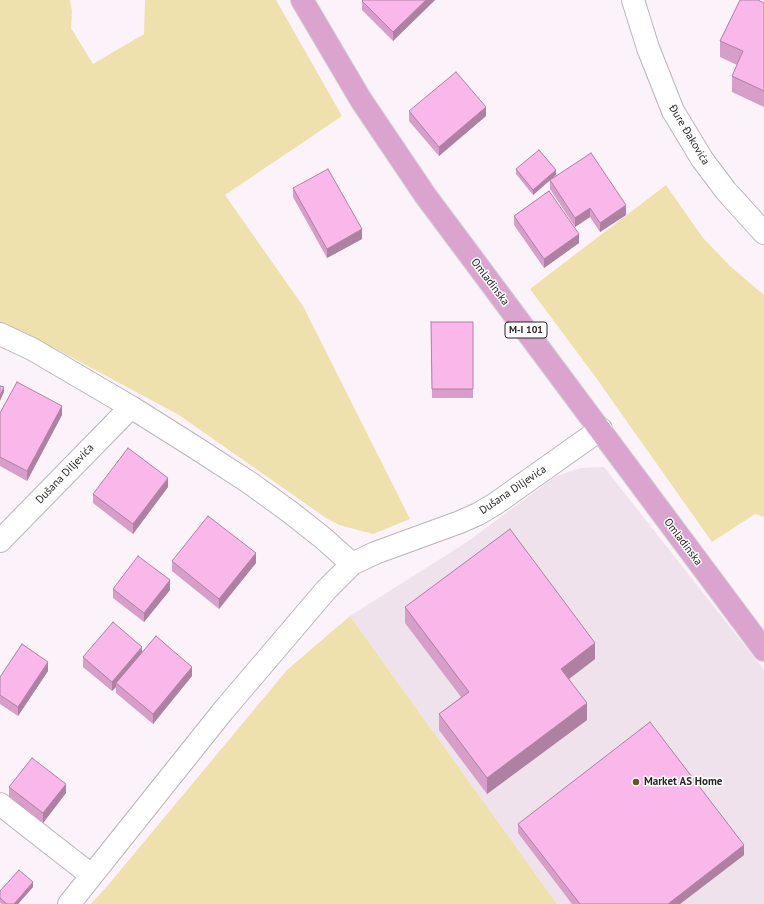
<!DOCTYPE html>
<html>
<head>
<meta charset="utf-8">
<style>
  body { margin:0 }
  canvas { display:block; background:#fbf3f9 }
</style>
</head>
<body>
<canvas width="764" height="904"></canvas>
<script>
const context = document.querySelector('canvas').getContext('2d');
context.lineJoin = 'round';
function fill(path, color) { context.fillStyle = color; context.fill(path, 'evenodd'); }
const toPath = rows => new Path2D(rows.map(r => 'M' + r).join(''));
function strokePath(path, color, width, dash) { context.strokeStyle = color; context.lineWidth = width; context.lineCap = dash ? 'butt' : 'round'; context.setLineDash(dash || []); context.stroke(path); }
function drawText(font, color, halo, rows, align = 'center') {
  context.font = font + ' "PT Sans",sans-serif'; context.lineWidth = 3; context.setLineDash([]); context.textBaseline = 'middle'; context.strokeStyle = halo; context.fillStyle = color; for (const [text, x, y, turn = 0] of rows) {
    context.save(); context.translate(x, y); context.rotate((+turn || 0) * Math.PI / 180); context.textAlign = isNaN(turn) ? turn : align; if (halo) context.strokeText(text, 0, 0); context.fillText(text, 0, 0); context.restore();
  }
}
const built = toPath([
  [604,467,764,670,764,904,557,904,350,616,467,542,556,476,581,468]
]);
const green = toPath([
  [0,0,70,0,72,11,71,28,93,64,144,34,145,0,276,0,342,116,225,195,303,306,410,519,373,534,339,525,326,518,179,415,56,349,0,322],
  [666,185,703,238,730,266,764,295,764,517,755,514,712,542,594,375,530,289],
  [350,616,557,904,91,904,109,884,287,670]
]);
const minor = toPath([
  [633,0,648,48,673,111,702,159,726,191,764,233],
  [0,334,32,349,131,407,196,448,250,483,290,512,323,538,352,564,326,590,223,711,69,904],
  [0,541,131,407],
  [352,564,375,553,460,522,478,514,495,504,601,429],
  [0,804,91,875]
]);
const primary = toPath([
  [302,0,361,100,425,195,764,650]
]);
const wall = toPath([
  [363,0,435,0,393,41,362,10,362,1],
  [764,3,764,107,732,92,732,76,737,65,720,57,720,41],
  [409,111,486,116,439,156,409,121],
  [516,169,556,175,533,195,516,174],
  [550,180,626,215,600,232,590,217,575,227,550,189],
  [293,188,362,239,327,258,293,197],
  [514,216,579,243,544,268,514,225],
  [431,322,473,322,473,398,432,398],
  [0,413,62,415,27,481,0,466],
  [168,487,133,534,93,503,93,494],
  [172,561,256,563,219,609,172,571],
  [113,589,170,590,144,622,113,598],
  [405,607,595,659,569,679,587,720,487,794,439,730,439,714,461,697,405,623],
  [142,652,192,676,153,724,116,693,116,687,112,691,83,667,83,657],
  [48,671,18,716,0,704,0,677],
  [9,787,66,793,43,823,9,797],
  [518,824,744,855,680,904,572,904,518,833],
  [33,887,18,904,2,904,0,903,0,891]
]);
const shadedWall = toPath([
  [426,0,435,0,393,41,393,32],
  [486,107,486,116,439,156,439,147],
  [556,170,556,175,533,195,533,190],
  [626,205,626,215,600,232,600,223],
  [590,208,590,217,575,227,575,218],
  [362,229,362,239,327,258,327,249],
  [579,234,579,243,544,268,544,259],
  [4,387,4,392,0,401,0,396],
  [62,406,62,415,27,481,27,471],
  [168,478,168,487,133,534,133,524],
  [256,553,256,563,219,609,219,599],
  [170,580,170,590,144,622,144,613],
  [595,643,595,659,561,685,561,669],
  [142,647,142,656,116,683,116,687,112,691,112,682],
  [48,662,48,671,18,716,18,707],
  [192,667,192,676,153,724,153,714],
  [587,703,587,720,487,794,487,778],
  [66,784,66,793,43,823,43,813],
  [744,845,744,855,680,904,668,904],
  [33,882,33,887,18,904,14,904]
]);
const building = toPath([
  [363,0,426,0,393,32,362,1,363,0],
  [740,0,758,0,764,3,764,91,732,76,743,51,720,41,740,0],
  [456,72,486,107,439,147,409,111,456,72],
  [539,150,556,170,533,190,516,169,539,150],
  [591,153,626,205,600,223,590,208,575,218,550,180,591,153],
  [328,169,362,229,327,249,293,188,328,169],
  [549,191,579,234,544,259,514,216,549,191],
  [431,322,473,322,473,389,432,389,431,322],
  [17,382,62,406,27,471,0,457,0,413,17,382],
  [0,386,4,387,0,396,0,386],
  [128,448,168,478,133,524,93,494,128,448],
  [208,516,256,553,219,599,172,561,208,516],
  [510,529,595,643,561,669,587,703,487,778,439,714,469,692,405,607,510,529],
  [138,556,170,580,144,613,113,589,138,556],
  [113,622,142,647,112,682,83,657,113,622],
  [156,636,192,667,153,714,116,683,156,636],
  [22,644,48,662,18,707,0,695,0,677,22,644],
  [650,722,744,845,668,904,580,904,518,824,650,722],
  [32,758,66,784,43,813,9,787,32,758],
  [19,870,33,882,14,904,7,904,0,898,0,891,19,870]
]);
const markers = [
  [636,782,4,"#655825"]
];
const shields = [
  [526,330,42]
];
const shieldNames = [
  ["M-I 101",526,330]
];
const streetNames = [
  ["Đure Đakovića",689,135,59],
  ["Omladinska",490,282,53],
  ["Dušana Diljevića",65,474,-46],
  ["Dušana Diljevića",513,490,-34],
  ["Omladinska",683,542,53]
];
const poiNames = [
  ["Market AS Home",644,782]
];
fill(built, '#f0e2ec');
fill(green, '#eee1ae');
strokePath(minor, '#bbb4b9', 24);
strokePath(primary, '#d4d3d4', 24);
strokePath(minor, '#fff', 22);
strokePath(primary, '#daa4ce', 22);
fill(wall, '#d69ec8');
fill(shadedWall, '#ae81a3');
fill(building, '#f9b8e9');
strokePath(building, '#ae81a3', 1);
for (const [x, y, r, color] of markers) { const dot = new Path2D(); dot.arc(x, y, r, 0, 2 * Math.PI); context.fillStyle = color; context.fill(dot); strokePath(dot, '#fff', 1.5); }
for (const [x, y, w] of shields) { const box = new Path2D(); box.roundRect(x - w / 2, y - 8, w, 16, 3); context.fillStyle = '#fff'; context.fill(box); strokePath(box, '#272527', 1); }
drawText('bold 10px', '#272527', null, shieldNames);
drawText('11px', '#272527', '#fff', streetNames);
drawText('bold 11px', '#272527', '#fff', poiNames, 'left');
</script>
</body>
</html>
